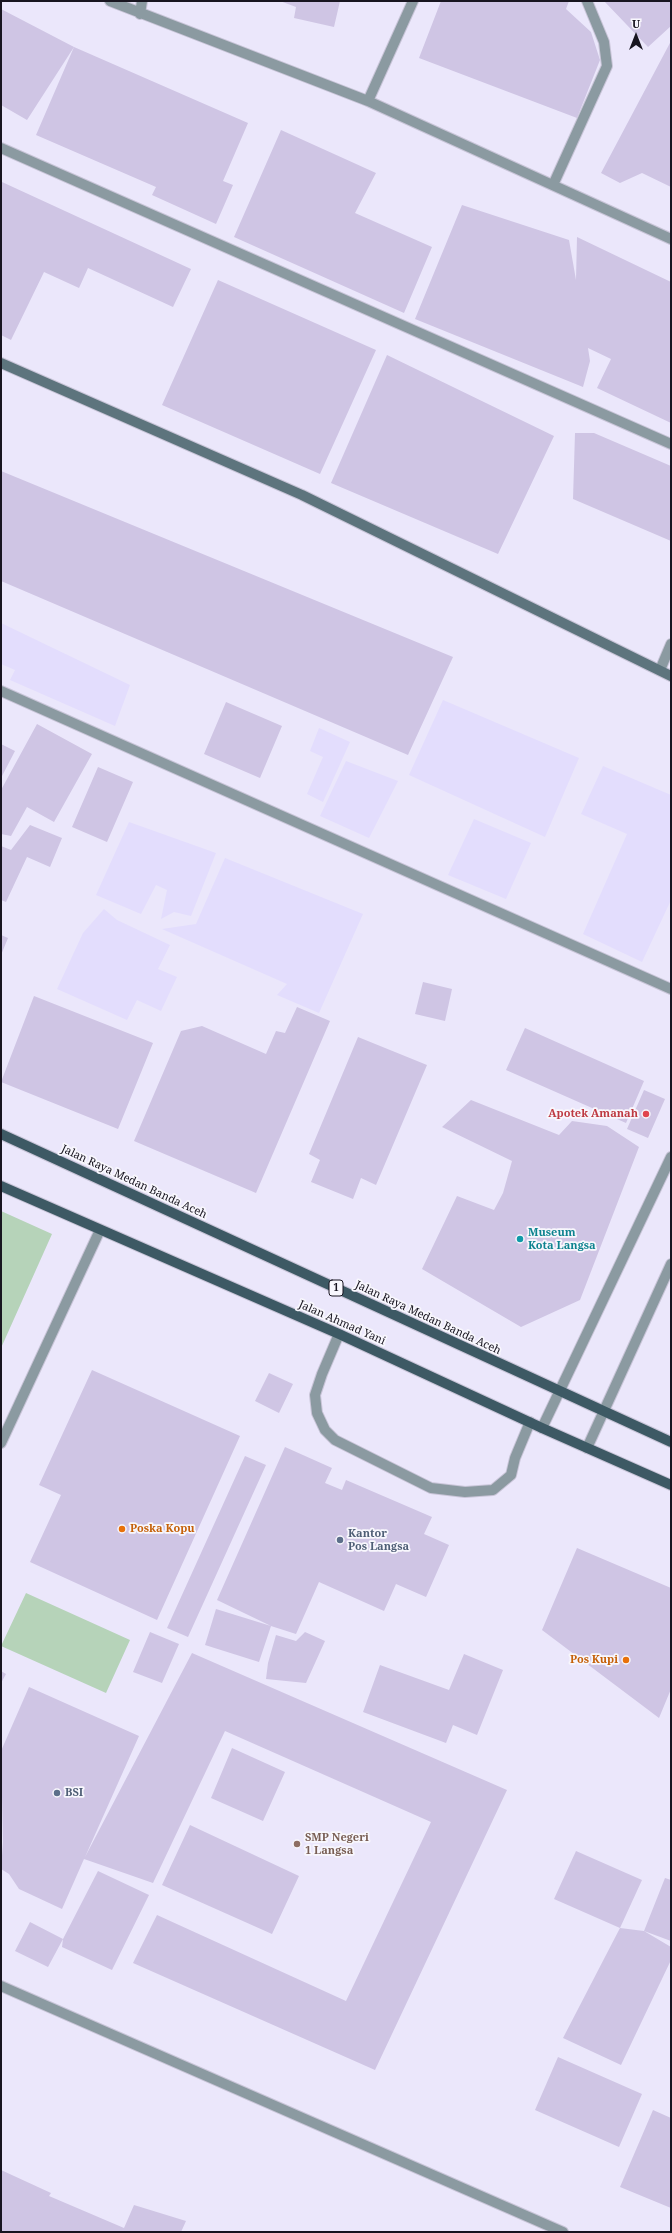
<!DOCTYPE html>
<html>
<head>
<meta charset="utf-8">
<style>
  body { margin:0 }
  #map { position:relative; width:672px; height:2233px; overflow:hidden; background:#ebe7fb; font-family:"Noto Serif",serif }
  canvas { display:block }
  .frame { position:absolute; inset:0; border:2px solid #181520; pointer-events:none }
  .north { position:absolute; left:616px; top:16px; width:40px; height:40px; -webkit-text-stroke:3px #f8f7fd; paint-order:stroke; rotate:0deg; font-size:11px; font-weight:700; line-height:16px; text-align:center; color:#181520 }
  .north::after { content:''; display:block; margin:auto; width:14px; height:18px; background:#181520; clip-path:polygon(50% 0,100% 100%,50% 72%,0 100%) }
</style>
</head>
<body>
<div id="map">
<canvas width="672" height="2233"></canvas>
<div class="frame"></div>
<div class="north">U</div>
</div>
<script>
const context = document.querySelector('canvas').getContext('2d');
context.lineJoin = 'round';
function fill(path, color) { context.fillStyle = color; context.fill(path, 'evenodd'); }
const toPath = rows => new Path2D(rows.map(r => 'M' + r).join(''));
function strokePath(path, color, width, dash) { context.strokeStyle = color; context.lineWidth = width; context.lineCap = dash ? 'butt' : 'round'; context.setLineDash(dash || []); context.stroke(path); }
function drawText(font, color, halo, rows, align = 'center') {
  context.font = font + ' "Noto Serif",serif'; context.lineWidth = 3.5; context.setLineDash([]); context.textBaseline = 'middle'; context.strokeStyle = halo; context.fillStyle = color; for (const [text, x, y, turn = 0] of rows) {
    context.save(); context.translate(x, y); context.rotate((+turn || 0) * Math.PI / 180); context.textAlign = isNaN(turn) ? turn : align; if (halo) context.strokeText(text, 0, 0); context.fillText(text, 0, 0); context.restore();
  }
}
const built = toPath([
  [1,623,130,685,115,726,10,680,15,670,1,664],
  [443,700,579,758,545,837,409,775],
  [319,728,350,742,323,802,307,794,323,757,310,751],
  [346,761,398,781,369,838,320,816],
  [603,766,671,795,671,900,642,962,583,934,627,834,581,814],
  [474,819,531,843,506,899,448,875],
  [129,822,216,853,191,916,174,912,161,919,167,890,156,885,141,914,96,895],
  [225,858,363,914,319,1013,277,995,287,984,162,929,196,924],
  [104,909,117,920,170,945,158,969,177,977,161,1011,137,1000,127,1020,57,989,83,933]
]);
const green = toPath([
  [1,1211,52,1234,1,1348],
  [26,1593,130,1640,106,1693,1,1646]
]);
const building = toPath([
  [280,1,340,1,334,27,294,18,296,7],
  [441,1,569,1,566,9,591,32,600,60,577,118,419,58],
  [604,1,671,1,671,26,648,47],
  [1,9,74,47,27,120,1,105],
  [671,41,671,187,642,173,620,183,601,173],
  [74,47,248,123,223,181,233,185,216,224,152,195,156,187,36,135],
  [281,130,376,173,355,213,432,247,404,313,234,237],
  [2,182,191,269,173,307,88,268,79,288,44,272,11,340,1,335],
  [462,205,569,240,576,280,577,237,671,282,671,423,597,388,611,359,588,348,590,361,583,387,415,319],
  [218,280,376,350,320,474,162,405],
  [387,355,554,436,498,554,331,483],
  [575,433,594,433,671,466,671,541,573,499],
  [1,471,453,657,408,755,1,581],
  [226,702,282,726,260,778,204,754],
  [37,724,92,754,54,822,27,807,11,836,1,834,1,790],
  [1,744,15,751,1,778],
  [98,767,133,782,107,842,72,827],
  [30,825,62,838,50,867,27,857,6,902,1,900,1,846,11,850],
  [1,935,8,938,1,955],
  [423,982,452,989,445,1021,415,1014],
  [34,996,153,1043,118,1129,1,1082],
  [297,1007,330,1021,256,1193,134,1141,181,1031,202,1026,266,1054,276,1031,285,1033],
  [525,1028,644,1081,626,1123,506,1070],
  [358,1037,427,1065,376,1185,361,1178,353,1199,311,1182,320,1160,309,1154],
  [644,1090,665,1099,648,1138,627,1129],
  [471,1100,559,1135,572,1121,607,1126,639,1147,580,1300,521,1327,422,1269,457,1196,494,1210,503,1193,512,1161,442,1127],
  [92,1370,240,1436,157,1620,30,1562,61,1495,39,1485],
  [269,1373,293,1384,279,1413,255,1401],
  [285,1447,332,1468,325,1483,342,1490,346,1480,432,1517,424,1534,449,1545,426,1597,396,1584,384,1611,319,1582,296,1634,271,1626,259,1662,205,1645,216,1609,271,1626,217,1600],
  [245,1456,266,1465,188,1637,167,1628],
  [577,1548,671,1588,671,1689,659,1718,542,1630],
  [150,1632,179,1644,162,1683,133,1672],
  [305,1632,325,1641,306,1683,266,1679,268,1663,276,1635,296,1641],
  [192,1653,507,1790,375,2070,133,1963,157,1915,346,2001,431,1822,225,1731,153,1883,84,1859,62,1909,19,1889,9,1874,1,1869,3,1842,1,1751,29,1687,139,1736,85,1857],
  [464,1654,503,1670,477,1735,453,1725,446,1743,363,1712,380,1665,449,1690],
  [1,1671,6,1674,1,1683],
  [232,1748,285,1772,263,1821,211,1798],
  [190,1825,299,1876,272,1934,162,1885],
  [576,1851,642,1880,620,1928,554,1899],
  [98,1871,149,1895,112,1970,62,1947,63,1939],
  [665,1878,671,1880,671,1941,644,1931],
  [30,1922,63,1939,48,1967,15,1951],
  [620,1928,644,1931,671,1947,671,1960,621,2065,563,2038],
  [558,2057,642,2094,619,2147,535,2110],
  [653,2110,671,2118,671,2208,620,2187],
  [1,2170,51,2193,49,2196,124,2228,134,2205,186,2221,181,2232,1,2232]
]);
const service = toPath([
  [339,1334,322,1374,315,1395,317,1413,325,1430,335,1440,431,1488,465,1492,493,1490,511,1475,515,1458,530,1422]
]);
const minor = toPath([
  [110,1,368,101,671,239],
  [140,14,142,1],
  [368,101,413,1],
  [1,148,671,444],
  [553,185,607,66,604,42,587,1],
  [660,670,671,644],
  [1,691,671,989],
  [1,1443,100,1230],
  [1,1986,563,2232]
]);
const tertiary = toPath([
  [542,1428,671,1157],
  [587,1448,671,1264]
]);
const secondary = toPath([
  [1,363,302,495,671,676]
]);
const primary = toPath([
  [1,1134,671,1442],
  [1,1186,339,1334,542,1428,671,1485]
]);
const markers = [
  [646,1114,4,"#e0444e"],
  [520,1239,4,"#0f9aa8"],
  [122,1529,4,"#e8710a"],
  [340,1540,4,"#5c6f8a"],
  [626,1660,4,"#e8710a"],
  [57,1793,4,"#5c6f8a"],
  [297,1844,4,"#8d6e63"]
];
const shields = [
  [336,1288,14]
];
const shieldNames = [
  ["1",336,1288]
];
const healthNames = [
  ["Apotek Amanah",638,1114]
];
const streetNames = [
  ["Jalan Raya Medan Banda Aceh",134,1182,25],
  ["Jalan Raya Medan Banda Aceh",428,1318,25],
  ["Jalan Ahmad Yani",342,1323,24]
];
const cultureNames = [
  ["Museum",528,1233],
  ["Kota Langsa",528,1246]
];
const foodNames = [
  ["Poska Kopu",130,1529],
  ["Pos Kupi",618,1660,"right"]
];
const serviceNames = [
  ["Kantor",348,1534],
  ["Pos Langsa",348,1547],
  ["BSI",65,1793]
];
const educationNames = [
  ["SMP Negeri",305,1838],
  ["1 Langsa",305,1851]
];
fill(built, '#e3ddfd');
fill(green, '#b6d3b9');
fill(building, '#cfc5e4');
strokePath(service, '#c9c5d8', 12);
strokePath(minor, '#c9c5d8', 12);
strokePath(tertiary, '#c9c5d8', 12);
strokePath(secondary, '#c9c5d8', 12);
strokePath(primary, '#c9c5d8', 12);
strokePath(service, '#8b9aa1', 10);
strokePath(minor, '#8b9aa1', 10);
strokePath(tertiary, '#8b9aa1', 10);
strokePath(secondary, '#5d747d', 10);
strokePath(primary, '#3d5964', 10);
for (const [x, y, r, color] of markers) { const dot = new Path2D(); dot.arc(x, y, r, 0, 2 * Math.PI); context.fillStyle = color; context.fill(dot); strokePath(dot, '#f8f7fd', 1.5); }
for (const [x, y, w] of shields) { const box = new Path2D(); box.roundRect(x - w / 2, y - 8, w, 16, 3); context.fillStyle = '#f8f7fd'; context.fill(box); strokePath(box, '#181520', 1); }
drawText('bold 10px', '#181520', null, shieldNames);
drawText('bold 11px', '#be3a42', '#f8f7fd', healthNames, 'right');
drawText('11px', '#181520', '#f8f7fd', streetNames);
drawText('bold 11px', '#0d838f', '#f8f7fd', cultureNames, 'left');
drawText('bold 11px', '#c56008', '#f8f7fd', foodNames, 'left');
drawText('bold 11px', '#4e5e75', '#f8f7fd', serviceNames, 'left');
drawText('bold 11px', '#785e54', '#f8f7fd', educationNames, 'left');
</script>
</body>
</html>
